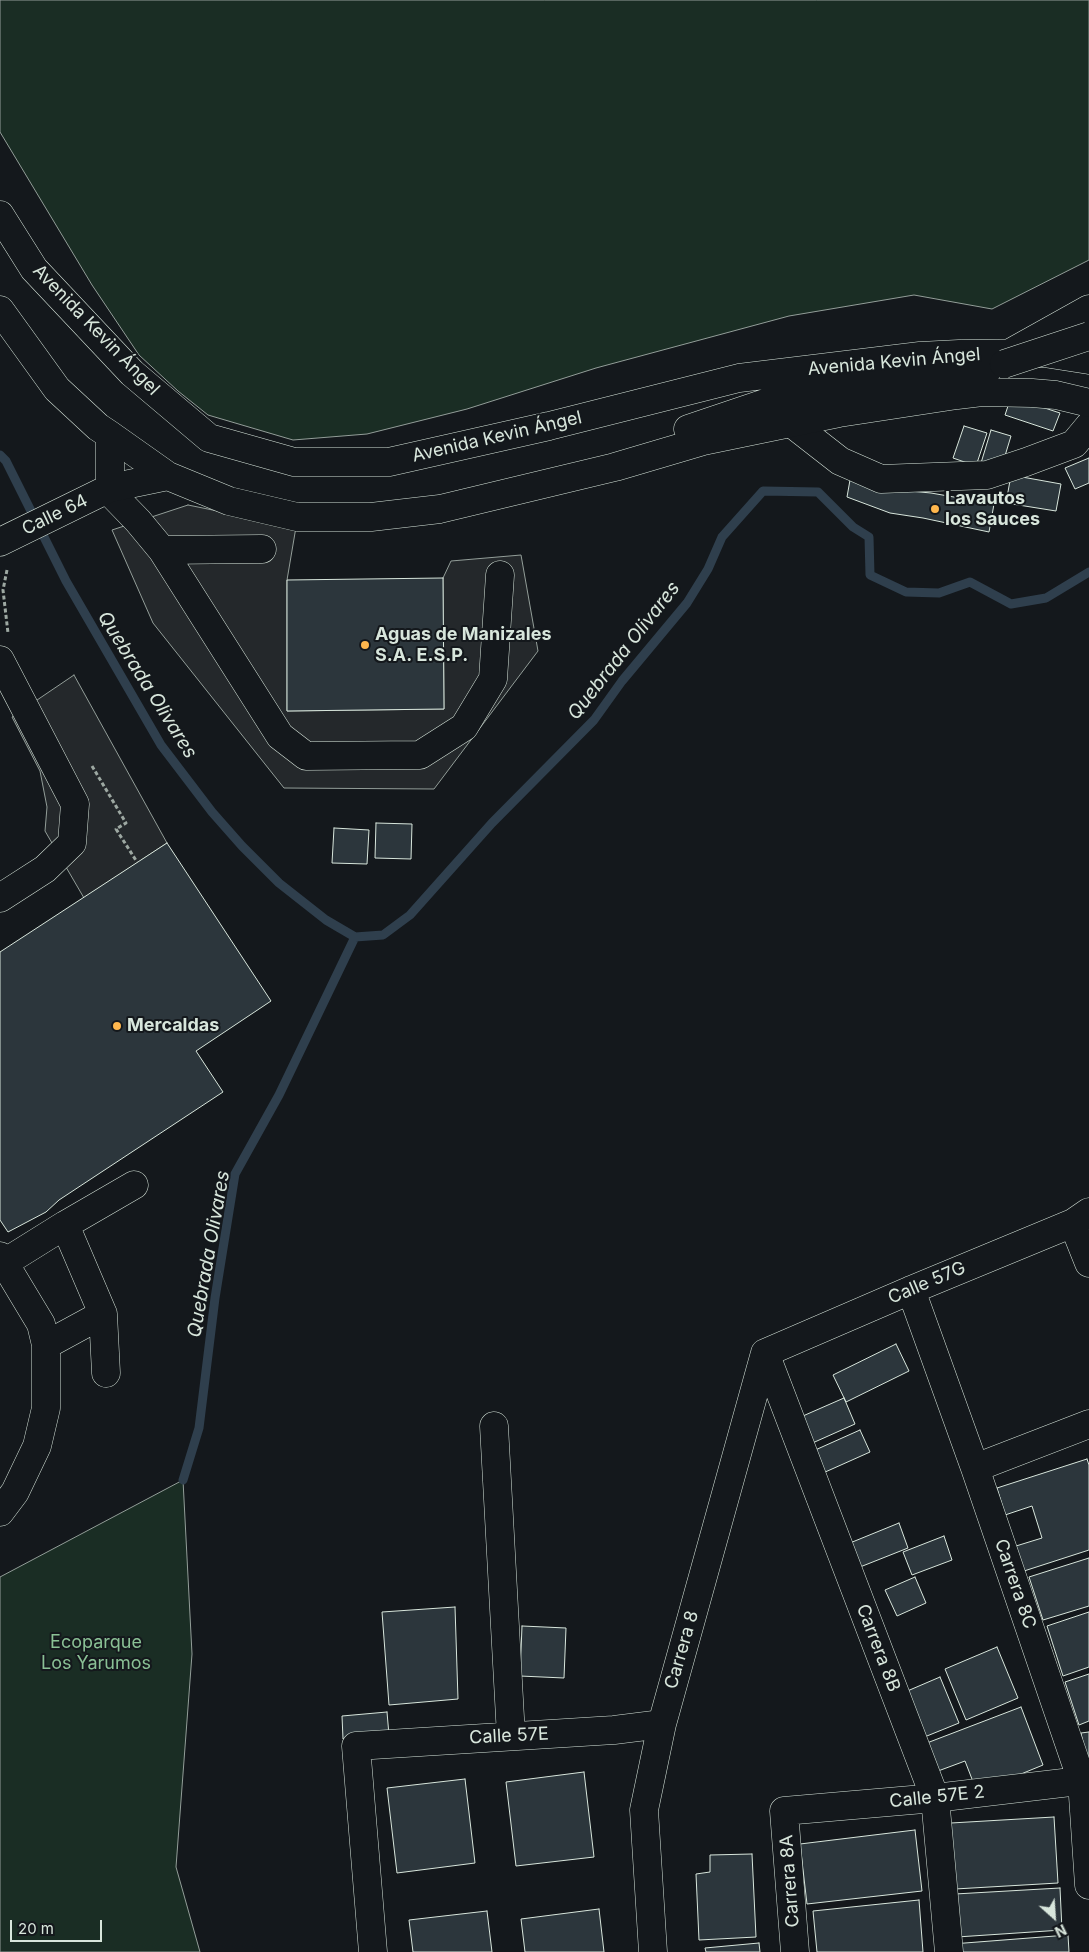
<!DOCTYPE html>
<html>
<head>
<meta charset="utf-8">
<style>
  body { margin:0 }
  #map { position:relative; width:1089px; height:1952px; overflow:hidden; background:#14181c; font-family:Inter,sans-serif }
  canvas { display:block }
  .north { position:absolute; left:1029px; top:1892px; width:50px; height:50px; -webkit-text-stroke:4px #14181c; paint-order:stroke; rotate:154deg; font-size:14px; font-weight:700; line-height:20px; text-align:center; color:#d8e6dc }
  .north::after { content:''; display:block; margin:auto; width:18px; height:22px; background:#d8e6dc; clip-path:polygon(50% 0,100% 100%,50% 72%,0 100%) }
  .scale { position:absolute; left:10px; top:1920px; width:92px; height:22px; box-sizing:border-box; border:2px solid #d8e6dc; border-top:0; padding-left:6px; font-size:15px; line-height:18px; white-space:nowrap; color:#d8e6dc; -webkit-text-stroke:4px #14181c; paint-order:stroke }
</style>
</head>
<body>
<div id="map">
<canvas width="1089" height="1952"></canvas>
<div class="north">N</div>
<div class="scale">20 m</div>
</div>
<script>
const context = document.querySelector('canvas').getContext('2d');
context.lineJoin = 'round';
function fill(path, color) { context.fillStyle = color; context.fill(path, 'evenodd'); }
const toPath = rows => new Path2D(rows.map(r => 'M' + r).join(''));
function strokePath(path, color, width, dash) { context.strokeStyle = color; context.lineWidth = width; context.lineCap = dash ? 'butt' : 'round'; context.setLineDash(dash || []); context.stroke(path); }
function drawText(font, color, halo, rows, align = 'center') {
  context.font = font + ' Inter,sans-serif'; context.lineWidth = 4; context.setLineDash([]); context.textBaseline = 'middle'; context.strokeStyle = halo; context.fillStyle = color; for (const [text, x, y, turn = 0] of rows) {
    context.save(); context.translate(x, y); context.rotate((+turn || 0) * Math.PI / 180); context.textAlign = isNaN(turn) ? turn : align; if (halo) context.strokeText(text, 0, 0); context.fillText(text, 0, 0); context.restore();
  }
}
const green = toPath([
  [0,0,1089,0,1089,260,992,309,914,295,789,316,596,368,467,409,367,434,293,440,208,415,178,391,139,355,92,285,0,132,0,0],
  [183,1480,192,1654,176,1867,200,1952,0,1952,0,1577,183,1480]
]);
const parking = toPath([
  [188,505,296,527,287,580,287,711,444,709,443,578,451,561,521,555,538,651,434,789,284,788,153,623,112,530,188,505],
  [74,675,167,843,84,898,45,831,47,807,40,771,12,717,74,675]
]);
const stream = toPath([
  [0,455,6,461,66,581,161,745,212,812,242,846,279,883,326,920,355,937,383,935,410,915,492,823,594,720,622,681,687,603,708,569,722,537,763,491,818,492,853,527,869,537,870,575,906,592,939,593,970,582,1011,604,1046,598,1089,572],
  [183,1480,199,1428,215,1298,235,1174,279,1095,355,937]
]);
const building = toPath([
  [1011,397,1060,413,1053,431,1005,415,1011,397],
  [964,426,987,433,976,466,953,458,964,426],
  [991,430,1011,436,1001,469,981,463,991,430],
  [1089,458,1089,483,1075,489,1065,468,1089,458],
  [1011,475,1061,484,1056,511,1006,503,1011,475],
  [850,480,899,490,931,493,994,504,989,532,923,518,890,513,847,497,850,480],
  [443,578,444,709,287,711,287,580,443,578],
  [376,823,412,824,411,859,375,858,376,823],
  [334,828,369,830,367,864,332,863,334,828],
  [167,843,271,1001,196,1051,223,1092,59,1200,46,1212,8,1232,0,1220,0,952,167,843],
  [896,1344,909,1371,846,1402,833,1375,896,1344],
  [844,1398,855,1424,808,1445,796,1419,844,1398],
  [860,1430,870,1452,823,1473,813,1451,860,1430],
  [1087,1459,1089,1465,1089,1550,1024,1571,1016,1546,1042,1538,1032,1506,1005,1515,997,1488,1087,1459],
  [899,1523,908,1548,855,1569,845,1545,899,1523],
  [944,1536,952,1560,912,1575,903,1552,944,1536],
  [1089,1558,1089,1606,1043,1620,1029,1577,1089,1558],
  [915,1577,926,1603,897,1616,885,1590,915,1577],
  [455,1607,458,1699,389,1705,382,1612,455,1607],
  [1089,1612,1089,1667,1063,1676,1047,1626,1089,1612],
  [522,1626,566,1628,564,1678,520,1676,522,1626],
  [997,1647,1018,1698,966,1720,945,1669,997,1647],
  [1089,1674,1089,1721,1079,1725,1065,1682,1089,1674],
  [940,1677,959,1723,917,1740,898,1695,940,1677],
  [1021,1707,1043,1765,977,1792,965,1761,930,1774,919,1746,1021,1707],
  [387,1712,389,1735,343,1739,342,1716,387,1712],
  [1089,1732,1089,1771,1081,1733,1089,1732],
  [584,1772,594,1857,516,1866,506,1782,584,1772],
  [465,1779,475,1863,397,1873,387,1788,465,1779],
  [1054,1817,1058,1883,955,1889,951,1823,1054,1817],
  [915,1830,922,1891,807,1904,800,1844,915,1830],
  [752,1854,756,1937,699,1940,696,1874,710,1872,710,1855,752,1854],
  [1060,1888,1062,1930,957,1937,955,1894,1060,1888],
  [919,1900,923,1952,817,1952,813,1911,919,1900],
  [599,1909,604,1952,525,1952,521,1919,599,1909],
  [487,1911,492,1952,413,1952,409,1920,487,1911],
  [1068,1935,1069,1952,952,1952,952,1944,1068,1935],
  [759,1943,760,1952,706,1952,705,1948,759,1943]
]);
const path = toPath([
  [7,570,3,590,8,633],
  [92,766,126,823,116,829,137,862]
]);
const minor = toPath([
  [790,422,840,461,881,479,987,475,1026,462,1074,444,1089,426],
  [107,489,138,521,162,550,280,736,306,756,420,755,464,727,493,679,500,575],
  [162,550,262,549],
  [0,660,75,804,72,843,45,869,0,898],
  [1073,1223,1089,1263],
  [65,1225,134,1185],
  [0,1256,41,1324,46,1345,46,1408,37,1446,15,1492,0,1512],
  [4,1263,65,1225,103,1314,46,1345],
  [911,1290,975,1468,1082,1781,1089,1885],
  [103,1314,106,1373],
  [765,1353,935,1798,949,1952],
  [765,1353,911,1290,1073,1223,1089,1212],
  [494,1426,511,1736],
  [975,1468,1089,1424],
  [373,1952,356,1746,614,1730,662,1724],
  [653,1952,644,1810,662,1724,765,1353],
  [795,1952,784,1811,935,1798,1089,1780]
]);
const major = toPath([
  [0,215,34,269,132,373,209,438,294,462,389,462,549,426,739,378,920,356,959,354,1044,353,1089,360],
  [0,310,57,389,98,427,110,435,168,476,229,501,297,517,371,517,440,509,615,467,703,441,839,413,957,395,982,392,1032,393,1056,395,1089,403],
  [1012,352,1089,309],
  [688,429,783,397,835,388,990,367],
  [110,435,110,488],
  [0,542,110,488,168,476]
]);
const majorBridge = toPath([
  [1004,364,1089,336]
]);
const markers = [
  [935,509,5,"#ffb74d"],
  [365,645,5,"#ffb74d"],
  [117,1026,5,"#ffb74d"]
];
const streetNames = [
  ["Avenida Kevin Ángel",96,330,46],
  ["Avenida Kevin Ángel",894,362,-5],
  ["Avenida Kevin Ángel",497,437,-13],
  ["Calle 64",55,515,-26],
  ["Calle 57G",927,1283,-23],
  ["Carrera 8C",1015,1584,71],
  ["Carrera 8B",878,1648,69],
  ["Carrera 8",682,1650,-74],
  ["Calle 57E",509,1736,-3],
  ["Calle 57E 2",937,1797,-6],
  ["Carrera 8A",790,1881,-94]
];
const poiNames = [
  ["Lavautos",945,499],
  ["los Sauces",945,520],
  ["Aguas de Manizales",375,635],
  ["S.A. E.S.P.",375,656],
  ["Mercaldas",127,1026]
];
const parkNames = [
  ["Ecoparque",96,1643],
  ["Los Yarumos",96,1664]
];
const waterNames = [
  ["Quebrada Olivares",624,651,-52],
  ["Quebrada Olivares",147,685,58],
  ["Quebrada Olivares",209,1254,-80]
];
fill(green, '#1a2d24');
strokePath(green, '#939e99', 1);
fill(parking, '#24282b');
strokePath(parking, '#939e99', 1);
strokePath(stream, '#2f3f4d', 9);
fill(building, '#2c363c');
strokePath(building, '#d8e6dc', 1);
strokePath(minor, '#d8e6dc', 29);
strokePath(major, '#d8e6dc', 29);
strokePath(path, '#9da8a2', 3, [4, 2.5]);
strokePath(minor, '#14181c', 28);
strokePath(major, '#14181c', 28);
strokePath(majorBridge, '#d8e6dc', 29, []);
strokePath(majorBridge, '#14181c', 28);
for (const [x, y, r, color] of markers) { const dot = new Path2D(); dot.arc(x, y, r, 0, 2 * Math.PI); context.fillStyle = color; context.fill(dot); strokePath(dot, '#14181c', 2); }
drawText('18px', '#d8e6dc', '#14181c', streetNames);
drawText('bold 18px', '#d8e6dc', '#14181c', poiNames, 'left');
drawText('18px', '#8ac095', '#14181c', parkNames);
drawText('italic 19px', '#d8e6dc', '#14181c', waterNames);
</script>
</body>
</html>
